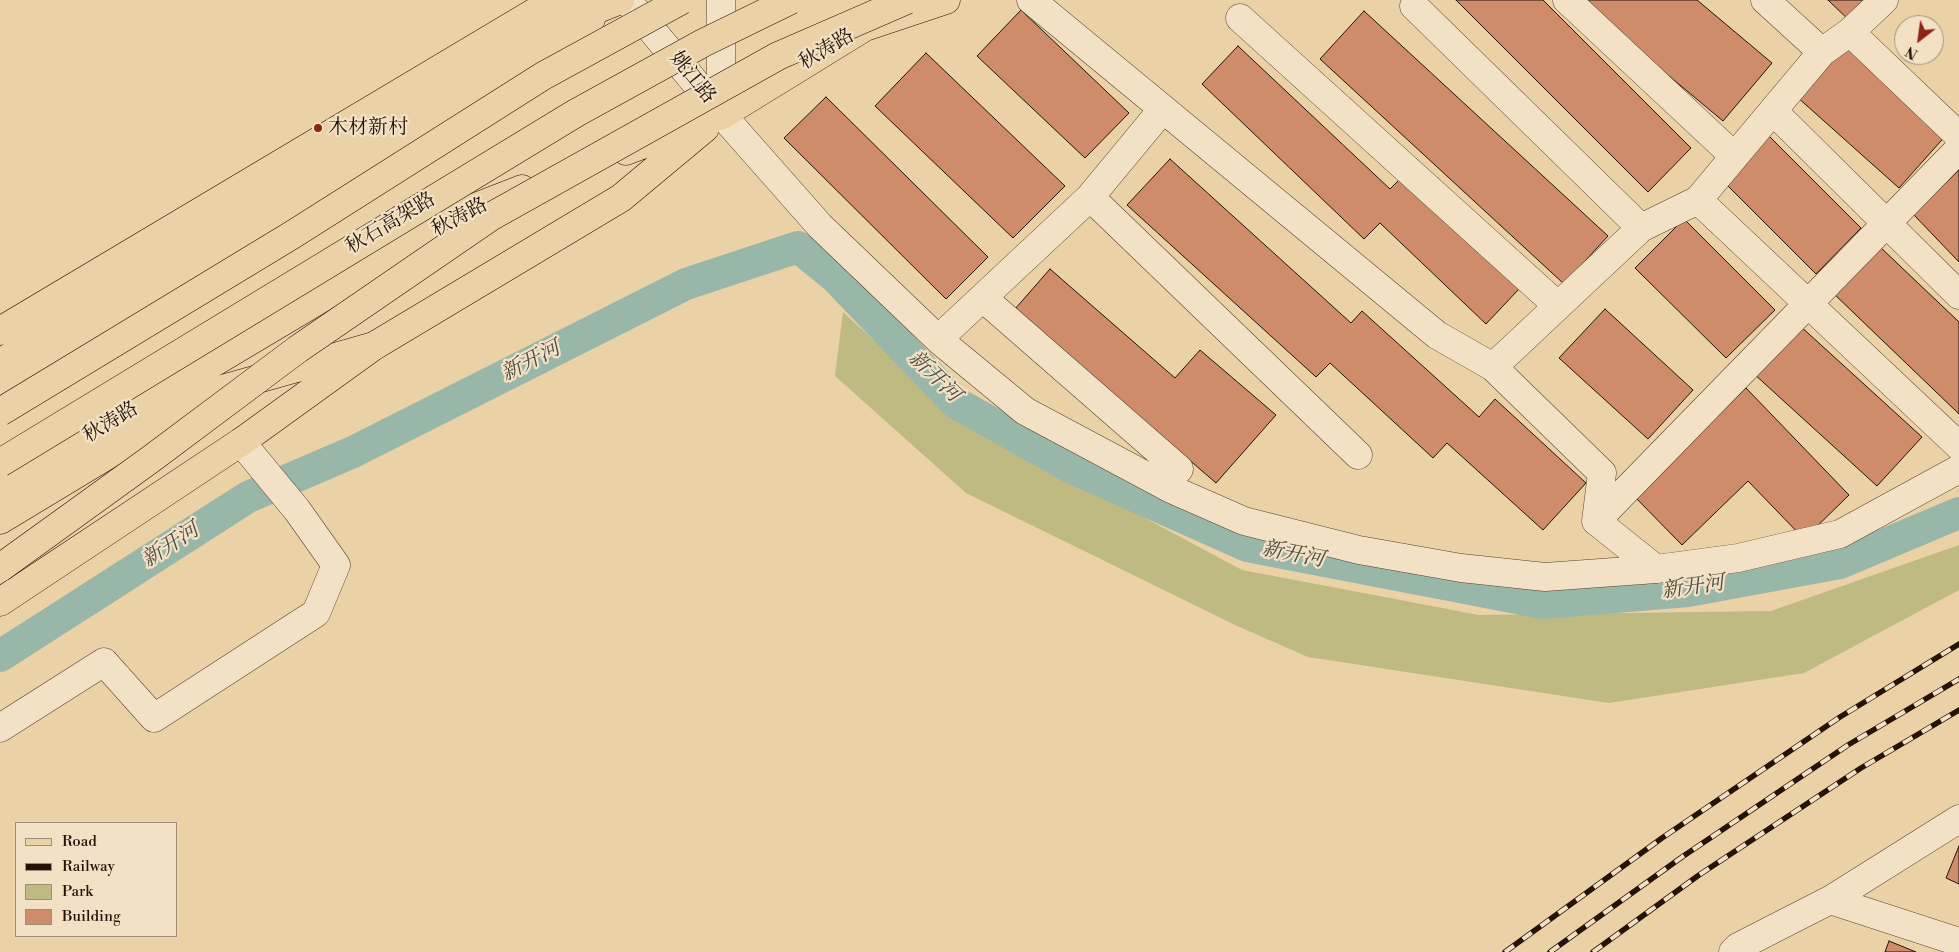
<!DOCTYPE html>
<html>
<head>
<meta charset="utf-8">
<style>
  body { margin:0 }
  #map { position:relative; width:1959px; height:952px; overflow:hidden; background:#ebd1a6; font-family:"Libre Bodoni",serif }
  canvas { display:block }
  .legend { position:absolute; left:15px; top:822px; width:162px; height:115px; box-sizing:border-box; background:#f2e1c5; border:1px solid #a08e79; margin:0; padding:6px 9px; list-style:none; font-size:15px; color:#251208 }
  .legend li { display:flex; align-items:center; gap:10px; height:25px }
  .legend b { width:25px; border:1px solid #a08e79 }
  .north { position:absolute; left:1894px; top:15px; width:50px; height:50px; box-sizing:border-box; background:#f2e1c5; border:1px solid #a08e79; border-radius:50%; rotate:210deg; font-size:14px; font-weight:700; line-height:20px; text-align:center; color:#251208 }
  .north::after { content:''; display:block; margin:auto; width:18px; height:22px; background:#8f2418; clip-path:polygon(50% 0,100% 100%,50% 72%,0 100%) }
</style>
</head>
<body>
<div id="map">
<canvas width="1959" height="952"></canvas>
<ul class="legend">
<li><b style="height:6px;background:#ebd1a6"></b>Road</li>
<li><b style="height:6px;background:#251208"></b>Railway</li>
<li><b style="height:14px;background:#beba82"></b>Park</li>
<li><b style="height:14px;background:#ce8c6b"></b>Building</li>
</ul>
<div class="north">N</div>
</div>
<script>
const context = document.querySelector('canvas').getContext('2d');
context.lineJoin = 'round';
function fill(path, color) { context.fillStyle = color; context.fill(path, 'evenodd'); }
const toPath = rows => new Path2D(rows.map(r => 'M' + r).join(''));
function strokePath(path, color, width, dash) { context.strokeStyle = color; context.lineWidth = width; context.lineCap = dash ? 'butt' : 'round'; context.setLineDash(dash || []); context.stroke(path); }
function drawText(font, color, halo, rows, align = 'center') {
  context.font = font + ' "Libre Bodoni","Noto Serif SC",serif'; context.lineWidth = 4.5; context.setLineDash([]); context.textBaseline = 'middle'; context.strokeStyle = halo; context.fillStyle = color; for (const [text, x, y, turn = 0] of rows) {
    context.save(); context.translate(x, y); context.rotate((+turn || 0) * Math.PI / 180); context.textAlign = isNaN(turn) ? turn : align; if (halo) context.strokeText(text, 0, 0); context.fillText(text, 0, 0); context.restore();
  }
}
const green = toPath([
  [843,312,960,419,1242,570,1479,615,1771,611,1959,545,1959,590,1804,673,1609,703,1308,657,1235,625,966,493,835,376]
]);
const canal = toPath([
  [0,656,248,497,353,452,686,284,798,247,834,276,956,403,1072,468,1247,546,1543,603,1688,591,1840,563,1959,513]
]);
const building = toPath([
  [1456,0,1543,0,1691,148,1648,192,1456,0],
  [1578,0,1697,0,1772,63,1723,121,1578,0],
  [1828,0,1875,0,1853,24,1828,0],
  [1021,10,1129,113,1085,158,977,56,1021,10],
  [1364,11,1608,236,1564,284,1320,59,1364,11],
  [1845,41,1948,133,1899,188,1796,96,1845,41],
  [1238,46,1390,189,1402,177,1519,289,1486,324,1380,223,1364,239,1202,84,1238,46],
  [926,53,1065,186,1013,238,875,106,926,53],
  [826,97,988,257,946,299,784,138,826,97],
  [1767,134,1861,228,1816,274,1721,179,1767,134],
  [1170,159,1351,323,1362,311,1479,417,1495,399,1586,483,1543,530,1447,443,1433,458,1330,363,1316,377,1127,205,1170,159],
  [1959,170,1959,262,1913,214,1959,170],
  [1684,219,1775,310,1726,358,1635,268,1684,219],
  [1878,245,1959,322,1959,414,1832,292,1878,245],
  [1050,269,1175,378,1200,350,1276,415,1216,483,1015,309,1050,269],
  [1605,309,1693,390,1648,439,1559,358,1605,309],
  [1798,324,1922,437,1877,486,1753,373,1798,324],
  [1746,388,1849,495,1804,539,1748,481,1682,545,1634,496,1746,388],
  [1959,846,1959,884,1946,878,1959,846],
  [1889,941,1916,952,1885,952,1889,941]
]);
const minor = toPath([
  [627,0,722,115,820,226,939,340,1025,411,1171,489,1244,521,1359,550,1461,568,1545,577,1656,569,1738,558,1840,534,1959,469],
  [721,0,721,108],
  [1031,0,1437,335,1493,367,1602,473,1596,521,1656,569],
  [1567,0,1734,156],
  [1765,0,1822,52],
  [1414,6,1641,228,1698,200,1959,446],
  [1240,18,1558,306],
  [1850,32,1959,136],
  [1773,111,1959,295],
  [1090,197,1358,455],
  [1698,200,1822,52,1850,32,1884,0],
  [983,298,1179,469],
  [949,329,1090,197,1162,110],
  [1493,367,1641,228],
  [1596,521,1959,149],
  [0,728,104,662,154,718,316,613,336,565,297,510,241,442],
  [1830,900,1959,942],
  [1733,952,1738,947,1830,900,1959,819]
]);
const major = toPath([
  [626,151,722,115,865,27,946,0],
  [0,331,535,12,600,2],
  [0,389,591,19],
  [0,490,473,208,522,189],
  [0,602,241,442,374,346,621,198,705,128]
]);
const highway = toPath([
  [0,363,191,243,528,37,620,0],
  [0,520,212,392,374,346]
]);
const rail = toPath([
  [1505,952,1662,838,1840,717,1959,644],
  [1550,952,1682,857,1848,745,1959,679],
  [1593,952,1699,875,1861,768,1959,710]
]);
const highwayBridge = toPath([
  [0,412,292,235,543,76,682,0],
  [0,463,576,113,703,43,791,0],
  [0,568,151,459,298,349,492,216,778,56,907,0]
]);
const markers = [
  [318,128,5,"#8f2418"]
];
const streetNames = [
  ["秋涛路",827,50,-31],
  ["姚江路",692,78,51],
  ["秋涛路",460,218,-28],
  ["秋石高架路",391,224,-31],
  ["秋涛路",111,423,-31]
];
const poiNames = [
  ["木材新村",328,128]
];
const waterNames = [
  ["新开河",531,362,-27],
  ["新开河",934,377,44],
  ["新开河",171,546,-33],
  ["新开河",1293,555,11],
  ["新开河",1693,588,-8]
];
fill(green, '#beba82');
strokePath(canal, '#98b7a8', 32);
fill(building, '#ce8c6b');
strokePath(building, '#251208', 1);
strokePath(minor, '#564230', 29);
strokePath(major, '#251208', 29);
strokePath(highway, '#251208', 29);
strokePath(minor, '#f2e1c5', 28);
strokePath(major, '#ebd1a6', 28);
strokePath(highway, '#ebd1a6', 28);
strokePath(rail, '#251208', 5.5);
strokePath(rail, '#f2e1c5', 4, [11]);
strokePath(highwayBridge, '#251208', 29, []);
strokePath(highwayBridge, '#ebd1a6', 28);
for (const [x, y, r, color] of markers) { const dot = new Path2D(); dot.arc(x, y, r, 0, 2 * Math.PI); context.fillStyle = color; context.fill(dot); strokePath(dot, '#f2e1c5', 2); }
drawText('20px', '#251208', '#f2e1c5', streetNames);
drawText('20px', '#251208', '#f2e1c5', poiNames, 'left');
drawText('italic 21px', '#4d4c40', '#f2e1c5', waterNames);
</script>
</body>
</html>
